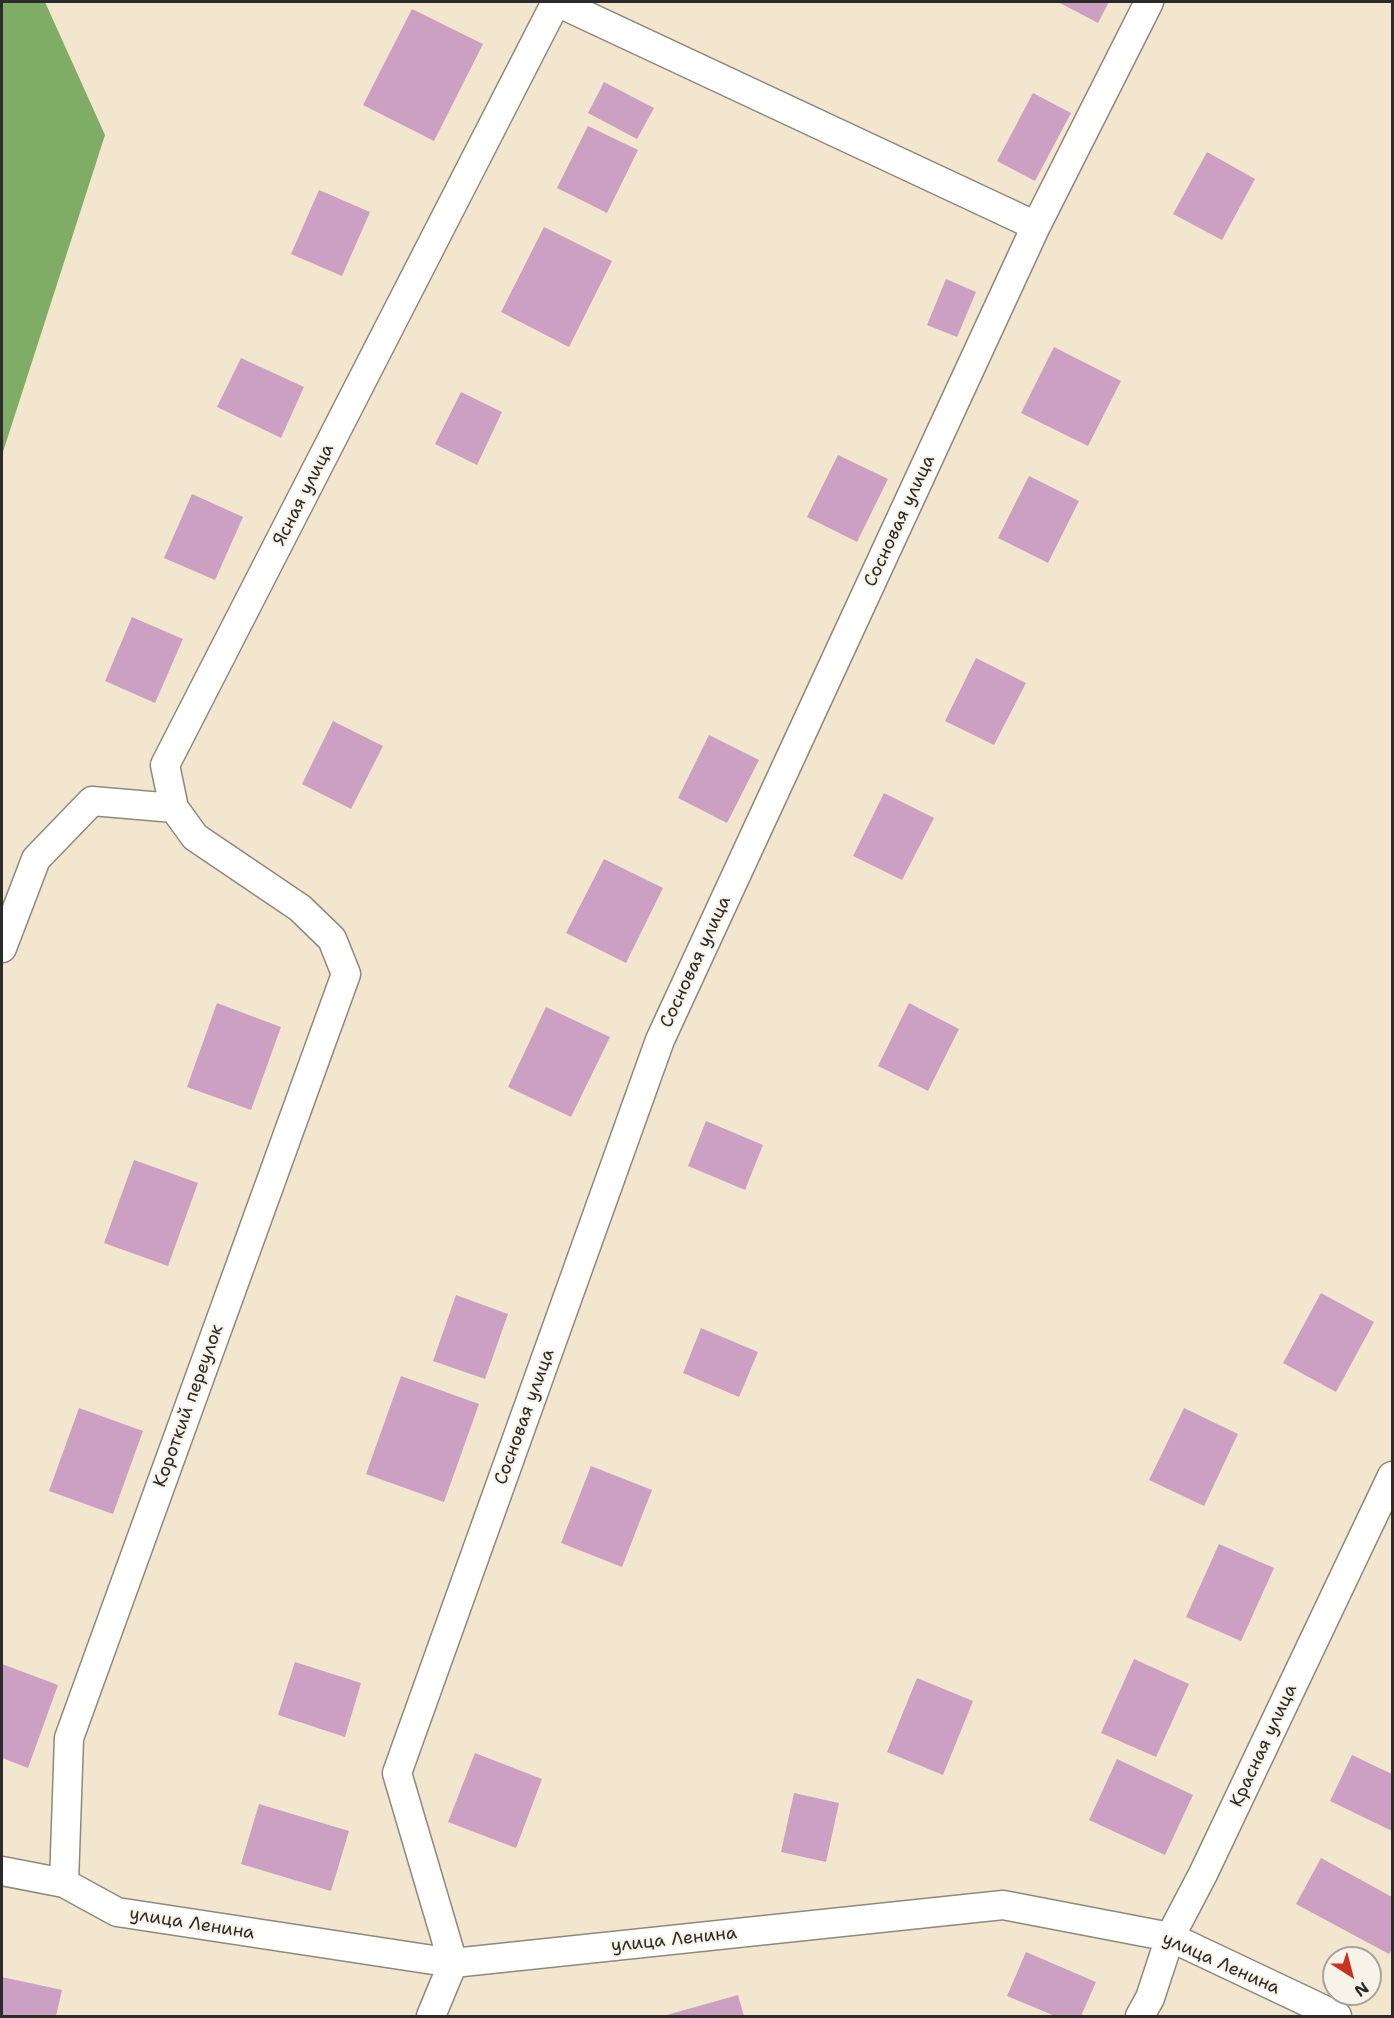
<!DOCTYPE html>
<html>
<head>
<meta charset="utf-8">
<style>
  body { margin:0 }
  #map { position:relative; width:1394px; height:2018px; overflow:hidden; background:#f3e6ce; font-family:"Shantell Sans",sans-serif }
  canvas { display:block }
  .frame { position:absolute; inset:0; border:3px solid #2b2b2b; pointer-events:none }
  .north { position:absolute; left:1322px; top:1946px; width:60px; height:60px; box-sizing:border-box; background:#f7f3e8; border:2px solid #a5a39c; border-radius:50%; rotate:144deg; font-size:16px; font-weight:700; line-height:24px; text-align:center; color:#2b2b2b }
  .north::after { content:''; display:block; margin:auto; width:21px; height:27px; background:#c8321e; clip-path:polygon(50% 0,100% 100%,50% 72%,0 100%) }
</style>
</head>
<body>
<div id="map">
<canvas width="1394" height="2018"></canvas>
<div class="frame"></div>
<div class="north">N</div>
</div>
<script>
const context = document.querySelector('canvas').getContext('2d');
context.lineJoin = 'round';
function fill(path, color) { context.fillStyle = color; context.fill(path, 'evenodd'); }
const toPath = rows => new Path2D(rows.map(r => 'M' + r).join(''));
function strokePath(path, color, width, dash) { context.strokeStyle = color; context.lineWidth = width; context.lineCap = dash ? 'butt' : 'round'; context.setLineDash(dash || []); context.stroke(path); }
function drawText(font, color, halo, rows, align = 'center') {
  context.font = font + ' "Shantell Sans",sans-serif'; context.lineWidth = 4.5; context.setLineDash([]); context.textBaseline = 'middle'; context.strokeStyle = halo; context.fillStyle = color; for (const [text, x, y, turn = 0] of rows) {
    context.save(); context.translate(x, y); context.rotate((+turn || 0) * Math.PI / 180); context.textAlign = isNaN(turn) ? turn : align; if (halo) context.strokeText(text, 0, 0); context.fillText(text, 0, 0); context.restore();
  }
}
const forest = toPath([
  [2,2,45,2,105,135,2,455]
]);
const building = toPath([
  [1058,2,1109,2,1098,23],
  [412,9,483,44,434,141,363,105],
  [604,82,654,108,637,139,588,113],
  [1033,93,1071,113,1035,181,997,161],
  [588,126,638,150,607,213,557,188],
  [1207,152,1255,179,1222,240,1173,214],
  [319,190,370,212,342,276,291,254],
  [544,227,612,261,569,347,501,312],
  [946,279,976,292,957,337,927,325],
  [1054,347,1121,381,1088,446,1021,413],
  [241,358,304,387,281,438,217,407],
  [461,392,502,412,477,465,435,444],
  [838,455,888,479,857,542,807,517],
  [1029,476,1079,501,1048,563,998,538],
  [192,494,243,517,215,580,164,558],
  [132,617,183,639,155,703,105,681],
  [976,658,1026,683,994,745,945,721],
  [333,721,383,746,351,809,302,784],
  [709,735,759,760,727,823,678,798],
  [884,793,934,818,902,880,853,856],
  [604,859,663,888,626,963,566,933],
  [217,1003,281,1027,251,1110,187,1087],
  [909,1003,959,1029,928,1091,878,1066],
  [546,1007,610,1037,571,1117,508,1087],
  [706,1121,763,1145,745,1190,688,1166],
  [134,1160,198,1183,168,1266,104,1243],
  [1321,1293,1374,1322,1336,1392,1283,1363],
  [456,1295,508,1314,485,1379,433,1361],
  [701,1328,758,1352,739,1397,683,1373],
  [401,1376,479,1404,444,1502,366,1474],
  [79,1408,143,1431,113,1514,49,1491],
  [1184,1408,1238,1434,1204,1506,1149,1480],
  [591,1466,652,1490,622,1567,561,1543],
  [1219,1544,1274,1568,1241,1641,1186,1617],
  [1134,1659,1189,1684,1156,1757,1101,1733],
  [295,1662,361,1683,345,1737,278,1715],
  [2,1664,58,1685,28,1768,2,1758],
  [917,1678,973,1701,943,1775,887,1752],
  [475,1753,542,1779,516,1848,448,1822],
  [1352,1755,1392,1774,1392,1831,1330,1801],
  [1117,1759,1193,1795,1165,1855,1089,1820],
  [794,1793,839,1803,826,1862,781,1852],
  [259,1804,349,1831,331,1891,241,1864],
  [1321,1858,1392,1897,1392,1949,1389,1954,1296,1904],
  [1026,1952,1096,1982,1081,2016,1055,2016,1007,1996],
  [2,1977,62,1990,56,2016,2,2016],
  [738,1995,744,2016,663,2016]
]);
const minor = toPath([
  [557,2,1036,226],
  [2,948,36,859,92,801,174,808],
  [2,1871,64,1883,117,1912,453,1963,1003,1905,1170,1937,1337,2016],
  [64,1883,69,1738,346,974,332,939,300,908,195,837,174,808,165,765,556,2],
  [431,2016,453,1963,397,1773,660,1040,1036,226,1149,2],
  [1140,2016,1150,1998,1170,1937,1203,1874,1392,1476]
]);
const streetNames = [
  ["Ясная улица",304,495,-63],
  ["Сосновая улица",900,521,-65],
  ["Сосновая улица",696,962,-65],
  ["Короткий переулок",189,1406,-70],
  ["Сосновая улица",525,1417,-70],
  ["Красная улица",1264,1746,-65],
  ["улица Ленина",192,1924,9],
  ["улица Ленина",674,1940,-6],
  ["улица Ленина",1221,1964,24]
];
fill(forest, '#80ad66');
fill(building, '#cca0c3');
strokePath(minor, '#8f887c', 31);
strokePath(minor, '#fff', 28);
drawText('18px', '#2b2b2b', '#f7f3e8', streetNames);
</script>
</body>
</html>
